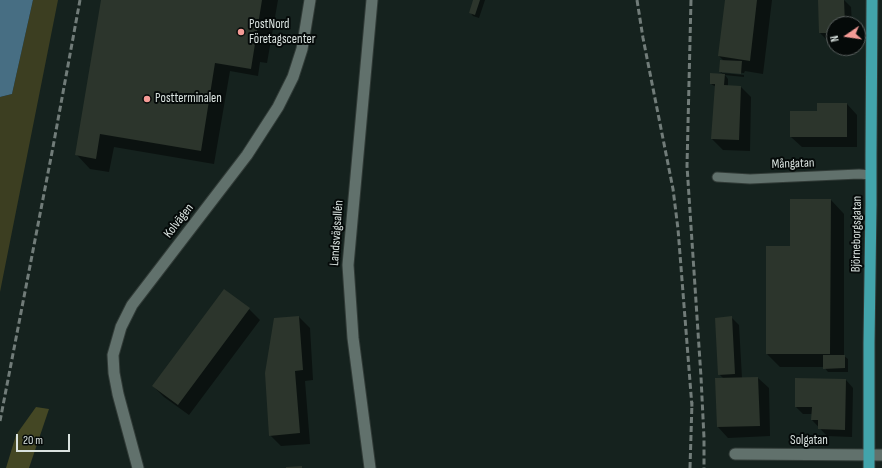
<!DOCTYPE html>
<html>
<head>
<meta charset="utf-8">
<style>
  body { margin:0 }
  #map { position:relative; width:882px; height:468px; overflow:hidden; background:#15221e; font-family:"Sofia Sans Condensed",sans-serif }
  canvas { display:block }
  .north { position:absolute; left:826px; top:16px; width:40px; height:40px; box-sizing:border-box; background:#050a09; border:1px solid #5a605f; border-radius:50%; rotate:257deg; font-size:11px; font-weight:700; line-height:16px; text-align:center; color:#d9e2df }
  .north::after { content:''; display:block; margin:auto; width:14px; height:18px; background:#f59b96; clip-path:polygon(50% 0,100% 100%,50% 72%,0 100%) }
  .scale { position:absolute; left:16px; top:434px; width:54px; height:18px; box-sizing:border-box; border:2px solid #d9e2df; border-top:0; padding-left:5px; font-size:12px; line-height:14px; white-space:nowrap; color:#d9e2df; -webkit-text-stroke:3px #050a09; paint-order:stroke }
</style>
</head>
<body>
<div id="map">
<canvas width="882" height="468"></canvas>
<div class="north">N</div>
<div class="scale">20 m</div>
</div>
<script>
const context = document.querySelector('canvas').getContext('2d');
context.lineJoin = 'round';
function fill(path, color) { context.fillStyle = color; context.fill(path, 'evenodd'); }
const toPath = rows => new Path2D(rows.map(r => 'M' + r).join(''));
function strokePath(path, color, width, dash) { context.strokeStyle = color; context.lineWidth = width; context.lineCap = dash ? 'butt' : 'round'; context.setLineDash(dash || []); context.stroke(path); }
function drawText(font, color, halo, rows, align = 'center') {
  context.font = font + ' "Sofia Sans Condensed",sans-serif'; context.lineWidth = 4; context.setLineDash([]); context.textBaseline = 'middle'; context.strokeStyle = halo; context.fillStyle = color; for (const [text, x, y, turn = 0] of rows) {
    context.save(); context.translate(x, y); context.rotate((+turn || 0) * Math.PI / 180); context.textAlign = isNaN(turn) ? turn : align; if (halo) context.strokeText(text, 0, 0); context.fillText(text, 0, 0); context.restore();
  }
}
const green = toPath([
  [33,0,58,0,0,292,0,97,12,94]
]);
const forest = toPath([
  [36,407,49,409,29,468,6,468,16,435]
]);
const water = toPath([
  [0,0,33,0,12,94,0,97]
]);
const shadow = toPath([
  [102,0,278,0,267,63,260,62,258,76,230,71,214,164,114,147,109,172,90,169,77,155],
  [474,0,485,0,479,18,473,16,470,12],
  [726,0,772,0,763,74,745,71,744,73,722,71,722,73,744,75,744,77,725,75,728,79,728,86,741,87,751,97,750,151,723,150,712,139,716,87,711,84,724,75,720,72,724,61,719,56],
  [844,0,851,7,852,24,834,24,834,40,827,40,820,33],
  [847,104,857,115,857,147,802,147,791,137,818,112],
  [831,200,844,214,844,356,848,359,848,372,828,372,824,367,780,367,767,354,791,247],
  [249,309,260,320,189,415,164,397,153,386],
  [299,317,310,328,313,380,305,381,310,444,281,446,270,435],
  [731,317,739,325,742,378,758,378,769,388,770,436,728,438,718,427,716,379,724,379,719,374],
  [846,380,853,388,852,437,827,436,812,420,812,414,803,414,796,407]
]);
const building = toPath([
  [101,0,262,0,251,69,215,63,201,151,100,134,96,159,75,155],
  [473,0,480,0,475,15,469,13],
  [725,0,757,0,750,61,718,56],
  [818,0,844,0,845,24,834,24,834,33,819,33],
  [720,60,742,61,741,74,719,72],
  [710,73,725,74,724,85,741,86,739,140,711,139,715,84,710,84],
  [817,103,847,103,847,137,790,137,790,111,817,111],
  [790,199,831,199,830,354,766,354,766,246,790,246],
  [224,289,250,308,178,405,152,386],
  [299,316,303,370,295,371,300,433,269,436,265,373,274,318],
  [732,316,735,374,718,375,715,318],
  [823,355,845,355,845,368,823,369],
  [758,377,760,426,717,427,715,378],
  [795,378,846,379,845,430,818,429,818,420,811,420,812,407,795,407],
  [302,466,302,468,286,468,286,467]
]);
const service = toPath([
  [717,177,750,179,859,174,871,175]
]);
const minor = toPath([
  [735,454,882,455],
  [138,468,118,394,114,373,113,355,121,327,132,305,247,155,278,107,293,77,302,49,310,0]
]);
const secondary = toPath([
  [370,468,353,338,348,265,372,0]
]);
const trunk = toPath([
  [869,468,869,343,871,204,871,155,872,0]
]);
const rail = toPath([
  [637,0,643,38,673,189,678,229,692,407],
  [691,0,687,166,701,377,704,438,704,468],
  [0,421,53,147,80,0],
  [690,468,692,402]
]);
const markers = [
  [241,32,4,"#f59b96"],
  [147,99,4,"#f59b96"]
];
const poiNames = [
  ["PostNord",249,25],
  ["Företagscenter",249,40],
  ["Postterminalen",155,99]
];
const streetNames = [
  ["Mångatan",793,164,-2],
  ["Kolvägen",179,221,-52],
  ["Landsvägsallén",337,233,-86],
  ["Björneborgsgatan",857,234,-89],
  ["Solgatan",809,441]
];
fill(green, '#3c3e21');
fill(forest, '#444724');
fill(water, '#476e83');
fill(shadow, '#0007');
fill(building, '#2c352c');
strokePath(service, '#313b37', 11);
strokePath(minor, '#313b37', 13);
strokePath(secondary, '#313b37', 13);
strokePath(trunk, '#313b37', 13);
strokePath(service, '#61716c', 9);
strokePath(minor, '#61716c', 11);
strokePath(secondary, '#61716c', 11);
strokePath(trunk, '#42a4ab', 11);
strokePath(rail, '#717c79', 3, [6, 3]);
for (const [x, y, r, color] of markers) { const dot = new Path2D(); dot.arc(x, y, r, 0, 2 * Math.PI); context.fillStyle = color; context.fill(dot); strokePath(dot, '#050a09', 1.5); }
drawText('13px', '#d9e2df', '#050a09', poiNames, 'left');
drawText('13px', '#d9e2df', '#050a09', streetNames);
</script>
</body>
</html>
